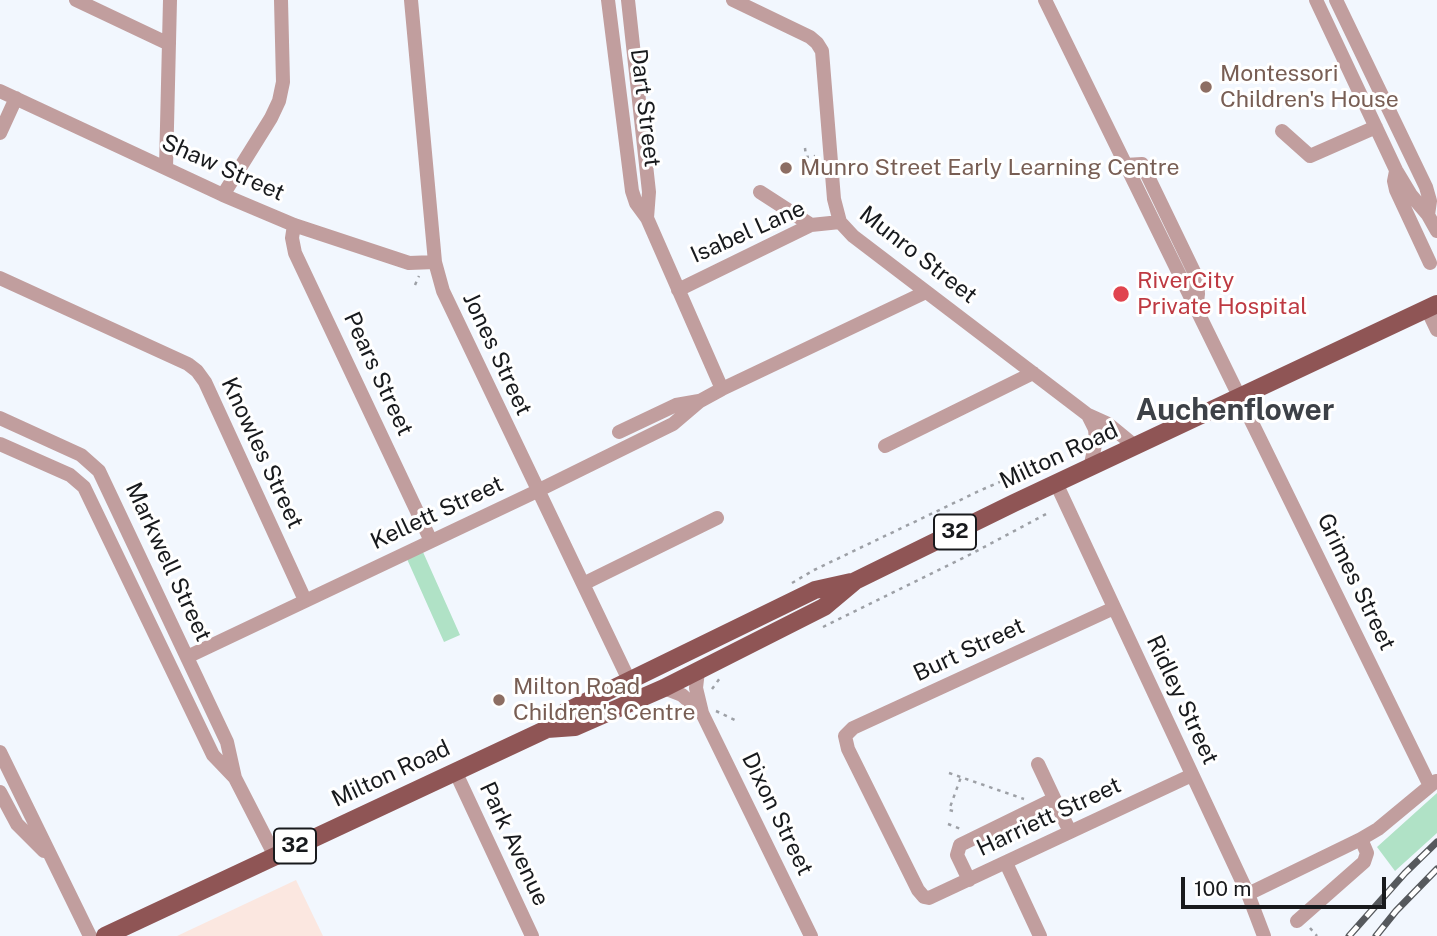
<!DOCTYPE html>
<html>
<head>
<meta charset="utf-8">
<style>
  body { margin:0 }
  #map { position:relative; width:1437px; height:936px; overflow:hidden; background:#f2f7fe; font-family:"Public Sans",sans-serif }
  canvas { display:block }
  .scale { position:absolute; left:1181px; top:877px; width:205px; height:32px; box-sizing:border-box; border:4px solid #181a1d; border-top:0; padding-left:9px; font-size:21px; line-height:24px; white-space:nowrap; color:#181a1d; -webkit-text-stroke:5px #fff; paint-order:stroke }
</style>
</head>
<body>
<div id="map">
<canvas width="1437" height="936"></canvas>
<div class="scale">100 m</div>
</div>
<script>
const context = document.querySelector('canvas').getContext('2d');
context.lineJoin = 'round';
function fill(path, color) { context.fillStyle = color; context.fill(path, 'evenodd'); }
const toPath = rows => new Path2D(rows.map(r => 'M' + r).join(''));
function strokePath(path, color, width, dash) { context.strokeStyle = color; context.lineWidth = width; context.lineCap = dash ? 'butt' : 'round'; context.setLineDash(dash || []); context.stroke(path); }
function drawText(font, color, halo, rows, align = 'center') {
  context.font = font + ' "Public Sans",sans-serif'; context.lineWidth = 6; context.setLineDash([]); context.textBaseline = 'middle'; context.strokeStyle = halo; context.fillStyle = color; for (const [text, x, y, turn = 0] of rows) {
    context.save(); context.translate(x, y); context.rotate((+turn || 0) * Math.PI / 180); context.textAlign = isNaN(turn) ? turn : align; if (halo) context.strokeText(text, 0, 0); context.fillText(text, 0, 0); context.restore();
  }
}
const medical = toPath([
  [296,880,323,936,177,936]
]);
const green = toPath([
  [423,552,460,635,444,642,407,559],
  [1437,793,1437,833,1395,871,1377,847]
]);
const path = toPath([
  [805,148,806,157,815,156],
  [415,285,419,276],
  [792,583,814,570,979,491,1018,474,1026,474],
  [823,627,973,553,1048,513],
  [712,689,720,678],
  [716,711,735,720],
  [949,773,1024,799],
  [953,811,949,810,961,777],
  [948,824,961,829],
  [994,841,997,849],
  [1310,928,1317,936]
]);
const minor = toPath([
  [76,0,169,44],
  [411,0,435,262,443,291,638,699],
  [608,0,632,191,636,203,647,218,722,389],
  [628,0,649,192,647,218],
  [733,0,810,37,817,43,822,51,834,199,840,222,853,236,1088,415,1108,424,1136,447],
  [1045,0,1430,786],
  [1316,0,1396,170,1411,195,1428,215,1437,231],
  [1336,0,1426,187,1430,201,1428,215],
  [0,91,223,195,294,225,409,263,435,262],
  [1282,131,1310,156,1376,127],
  [0,133,16,98],
  [1125,165,1142,164,1197,278,1198,294,1196,310],
  [166,168,170,0],
  [1396,171,1394,181,1396,190,1430,263],
  [760,192,811,225],
  [223,195,271,118,279,101,283,82,281,0],
  [294,225,292,238,295,253,431,541],
  [0,278,188,364,197,371,205,382,305,600],
  [678,290,811,225,840,222],
  [1427,309,1437,330],
  [1088,415,1095,429,1096,440,1090,469],
  [0,418,81,455,99,471,227,742,235,778,275,856],
  [619,432,676,405,699,401],
  [0,444,70,475,84,487,213,755,235,778],
  [885,446,1033,373],
  [1056,483,1248,894,1264,936],
  [583,584,717,518],
  [1114,608,853,728,845,736,848,749,918,890,924,897,929,898,1192,775],
  [187,657,531,494,673,424,700,401,722,389,926,292],
  [698,671,696,688,702,713,811,936],
  [664,688,682,695,701,712],
  [0,752,90,936],
  [1038,764,1070,832],
  [455,771,532,936],
  [0,792,17,824,44,851],
  [1006,863,1040,936],
  [969,880,957,855,960,845,1054,799],
  [1248,894,1361,839,1378,829,1436,781],
  [1297,921,1364,862,1367,853,1361,839]
]);
const major = toPath([
  [547,729,565,712,815,590,851,582],
  [105,936,547,729,575,727,664,688,824,607,855,581,1014,503,1437,304]
]);
const rail = toPath([
  [1349,936,1405,873,1437,842],
  [1376,936,1396,911,1437,869]
]);
const markers = [
  [1206,87,7,"#8d6e63"],
  [786,168,7,"#8d6e63"],
  [1121,294,9,"#e0444e"],
  [499,700,7,"#8d6e63"]
];
const shields = [
  [955,532,42],
  [295,846,42]
];
const shieldNames = [
  ["32",955,532],
  ["32",295,846]
];
const educationNames = [
  ["Montessori",1220,74],
  ["Children's House",1220,100],
  ["Munro Street Early Learning Centre",800,168],
  ["Milton Road",513,687],
  ["Children's Centre",513,713]
];
const streetNames = [
  ["Dart Street",645,108,83],
  ["Shaw Street",223,168,24],
  ["Isabel Lane",748,232,-24],
  ["Munro Street",918,255,38],
  ["Jones Street",497,354,65],
  ["Pears Street",378,374,65],
  ["Knowles Street",262,453,65],
  ["Milton Road",1059,456,-25],
  ["Kellett Street",437,513,-25],
  ["Markwell Street",168,562,65],
  ["Grimes Street",1356,582,64],
  ["Burt Street",969,650,-25],
  ["Ridley Street",1182,700,65],
  ["Milton Road",391,774,-25],
  ["Dixon Street",777,814,64],
  ["Harriett Street",1049,817,-25],
  ["Park Avenue",514,844,65]
];
const healthNames = [
  ["RiverCity",1137,281],
  ["Private Hospital",1137,307]
];
const districtNames = [
  ["Auchenflower",1235,411]
];
fill(medical, '#fbe7e0');
fill(green, '#b0e2c6');
strokePath(path, '#9da0a6', 2.5, [3.5, 5]);
strokePath(minor, '#c19e9e', 14);
strokePath(major, '#8f5555', 18);
strokePath(rail, '#56595d', 7);
strokePath(rail, '#fff', 4.5, [13]);
for (const [x, y, r, color] of markers) { const dot = new Path2D(); dot.arc(x, y, r, 0, 2 * Math.PI); context.fillStyle = color; context.fill(dot); strokePath(dot, '#fff', 2.5); }
for (const [x, y, w] of shields) { const box = new Path2D(); box.roundRect(x - w / 2, y - 17.5, w, 35, 5); context.fillStyle = '#fff'; context.fill(box); strokePath(box, '#181a1d', 2); }
drawText('bold 21px', '#181a1d', null, shieldNames);
drawText('23px', '#785e54', '#fff', educationNames, 'left');
drawText('23px', '#181a1d', '#fff', streetNames);
drawText('23px', '#be3a42', '#fff', healthNames, 'left');
drawText('bold 30px', '#3d4147', '#fff', districtNames);
</script>
</body>
</html>
